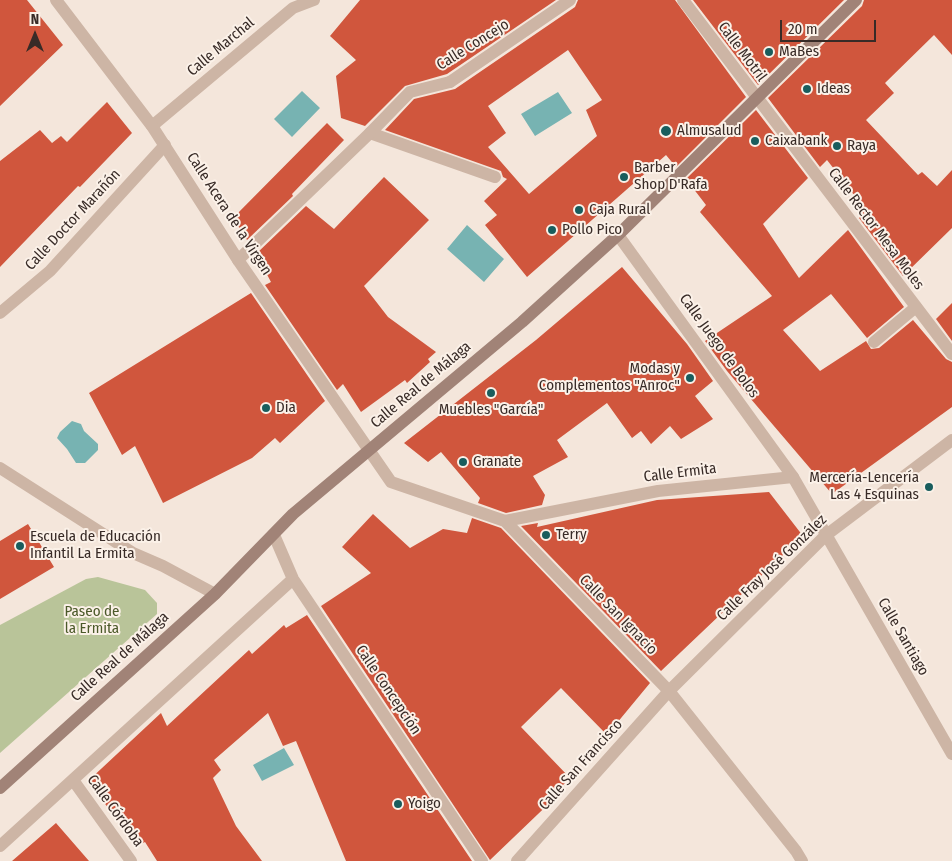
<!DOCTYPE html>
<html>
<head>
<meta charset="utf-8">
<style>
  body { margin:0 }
  #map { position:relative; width:952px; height:861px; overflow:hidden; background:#f4e6db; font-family:"Fira Sans Condensed",sans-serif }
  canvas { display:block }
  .north { position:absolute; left:10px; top:10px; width:50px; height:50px; -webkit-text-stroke:4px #fbf1e8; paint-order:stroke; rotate:0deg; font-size:14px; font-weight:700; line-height:20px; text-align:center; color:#382b27 }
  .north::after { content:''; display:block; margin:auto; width:18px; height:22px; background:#382b27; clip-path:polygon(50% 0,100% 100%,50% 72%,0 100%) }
  .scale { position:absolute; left:780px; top:20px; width:96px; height:22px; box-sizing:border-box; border:2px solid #382b27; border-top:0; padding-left:6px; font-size:15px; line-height:18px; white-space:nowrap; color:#382b27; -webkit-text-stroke:4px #fbf1e8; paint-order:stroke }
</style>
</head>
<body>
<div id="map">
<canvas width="952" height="861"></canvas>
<div class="north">N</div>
<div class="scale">20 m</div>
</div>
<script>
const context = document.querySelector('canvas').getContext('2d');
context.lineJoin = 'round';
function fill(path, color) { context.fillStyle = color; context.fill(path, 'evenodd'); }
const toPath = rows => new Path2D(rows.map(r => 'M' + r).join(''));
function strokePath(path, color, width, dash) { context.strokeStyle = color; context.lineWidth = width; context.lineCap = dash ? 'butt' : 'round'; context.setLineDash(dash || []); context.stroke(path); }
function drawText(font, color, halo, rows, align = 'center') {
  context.font = font + ' "Fira Sans Condensed",sans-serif'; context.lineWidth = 4; context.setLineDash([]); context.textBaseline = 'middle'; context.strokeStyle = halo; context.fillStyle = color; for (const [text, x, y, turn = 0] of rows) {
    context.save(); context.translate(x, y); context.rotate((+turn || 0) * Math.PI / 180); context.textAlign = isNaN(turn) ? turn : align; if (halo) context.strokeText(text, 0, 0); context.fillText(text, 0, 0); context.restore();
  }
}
const green = toPath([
  [98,577,145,590,157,603,157,614,0,753,0,625,86,579]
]);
const water = toPath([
  [302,91,320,108,292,137,274,119],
  [558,92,572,113,535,136,521,114],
  [467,225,504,259,484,282,447,249],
  [72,421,81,424,84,431,98,444,98,450,85,463,76,463,67,449,57,438,60,432],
  [284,748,294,765,262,781,253,765]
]);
const building = toPath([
  [0,0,27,0,63,45,0,106],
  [360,0,556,0,447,74,405,86,365,126,341,118,336,76,356,60,330,36],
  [578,0,675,0,746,97,676,167,666,155,527,277,485,225,497,215,484,201,507,179,503,177,501,171,385,130,414,99,455,89,575,7],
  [568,50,602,100,586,110,597,136,529,194,488,147,506,133,488,106],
  [693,0,844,0,758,85],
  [864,0,952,0,952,55,934,35,885,83,894,93,866,120,918,175,922,172,937,186,952,170,952,228,903,276,859,218,861,216,858,212,863,207,848,187,827,160,820,167,768,98,862,6],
  [107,102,132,133,80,187,78,186,0,267,0,161,40,130,52,143,61,136,67,142],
  [756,110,808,178,763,224,799,278,848,230,904,307,867,338,831,294,783,330,820,371,866,341,871,349,879,348,913,320,946,359,952,362,952,407,832,494,727,371,705,341,772,296,700,212,706,205,686,179],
  [327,123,344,140,292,194,293,196,247,240,233,218],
  [384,177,429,220,364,286,388,317,436,352,428,359,430,362,407,383,405,380,361,412,343,384,337,390,265,285,271,282,256,254,306,206,334,229],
  [622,267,687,344,713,381,695,396,713,419,681,439,670,426,651,444,641,431,632,438,607,403,557,440,568,457,533,476,545,495,542,505,506,513,478,503,480,498,441,452,428,462,404,443,536,340],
  [251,293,325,401,280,443,275,438,252,458,163,503,135,446,122,455,89,393],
  [952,303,952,341,936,319],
  [769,492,803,536,661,671,521,526,538,523,537,527,657,500],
  [373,514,410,548,443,529,467,533,472,518,501,528,650,683,607,735,561,688,521,727,570,778,559,789,561,792,490,860,321,606,371,573,342,547],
  [28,524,54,567,0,599,0,541],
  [307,615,472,861,346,861,296,741,283,746,268,713,214,760,221,770,213,778,236,826,262,861,157,861,145,842,139,845,87,782,161,713,167,726,249,650,252,654,284,625,286,628],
  [56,823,89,861,12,861]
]);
const service = toPath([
  [450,82,410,92,370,133,495,177],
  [874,342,916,307]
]);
const pedestrian = toPath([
  [450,82,570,0],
  [618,235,793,477]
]);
const minor = toPath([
  [683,0,952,354],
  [152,126,293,8,314,0],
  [238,260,370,133],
  [0,313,50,271,165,145],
  [0,468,133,553,163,566,215,594],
  [505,521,658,491,793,477,952,754],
  [274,535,293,579,482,861],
  [669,691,825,536,952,440],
  [73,780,131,861],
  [0,846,293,579]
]);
const tertiary = toPath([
  [56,0,152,126,238,260,391,482,505,521,669,691,796,851,802,861],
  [517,861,669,691]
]);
const secondary = toPath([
  [0,788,215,594,293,514,522,322,618,235,856,0]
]);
const markers = [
  [769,52,5,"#195d5d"],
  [807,89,5,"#195d5d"],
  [666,131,6,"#195d5d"],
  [755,141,5,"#195d5d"],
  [837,146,5,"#195d5d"],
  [624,177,5,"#195d5d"],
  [579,210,5,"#195d5d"],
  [552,230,5,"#195d5d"],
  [690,378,5,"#195d5d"],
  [491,393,5,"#195d5d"],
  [266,408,5,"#195d5d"],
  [463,462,5,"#195d5d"],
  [929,487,5,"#195d5d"],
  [546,535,5,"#195d5d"],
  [20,546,5,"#195d5d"],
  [398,804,5,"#195d5d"]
];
const streetNames = [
  ["Calle Concejo",473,45,-32],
  ["Calle Marchal",221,47,-40],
  ["Calle Motril",742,52,53],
  ["Calle Acera de la Virgen",229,214,57],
  ["Calle Doctor Marañón",73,220,-47],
  ["Calle Rector Mesa Moles",876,229,53],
  ["Calle Juego de Bolos",719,346,54],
  ["Calle Real de Málaga",421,385,-40],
  ["Calle Ermita",680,473,-7],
  ["Calle Fray José González",772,568,-44],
  ["Calle San Ignacio",618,615,46],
  ["Calle Santiago",903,637,60],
  ["Calle Real de Málaga",120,657,-42],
  ["Calle Concepción",388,690,56],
  ["Calle San Francisco",581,765,-48],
  ["Calle Córdoba",115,811,54]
];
const poiNames = [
  ["MaBes",779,52],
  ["Ideas",817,89],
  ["Almusalud",677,131],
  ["Caixabank",765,141],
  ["Raya",847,146],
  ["Barber",634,168],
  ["Shop D'Rafa",634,185],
  ["Caja Rural",589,210],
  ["Pollo Pico",562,230],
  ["Modas y",680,369,"right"],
  ["Complementos \"Anroc\"",680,386,"right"],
  ["Dia",276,408],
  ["Muebles \"García\"",491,410,"center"],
  ["Granate",473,462],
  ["Mercería-Lencería",919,478,"right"],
  ["Las 4 Esquinas",919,495,"right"],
  ["Terry",556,535],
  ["Escuela de Educación",30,537],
  ["Infantil La Ermita",30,554],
  ["Yoigo",408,804]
];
const parkNames = [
  ["Paseo de",92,612],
  ["la Ermita",92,629]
];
fill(green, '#b9c499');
fill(water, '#77b3b2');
fill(building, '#d0563d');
strokePath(service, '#cdb5a5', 12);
strokePath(pedestrian, '#cdb5a5', 12);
strokePath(minor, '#cdb5a5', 12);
strokePath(tertiary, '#cdb5a5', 12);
strokePath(secondary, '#a18377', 12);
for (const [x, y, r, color] of markers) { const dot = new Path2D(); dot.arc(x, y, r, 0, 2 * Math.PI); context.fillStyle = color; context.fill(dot); strokePath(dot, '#fbf1e8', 2); }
drawText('15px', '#382b27', '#fbf1e8', streetNames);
drawText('15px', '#382b27', '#fbf1e8', poiNames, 'left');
drawText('15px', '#4b5929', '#fbf1e8', parkNames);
</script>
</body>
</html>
